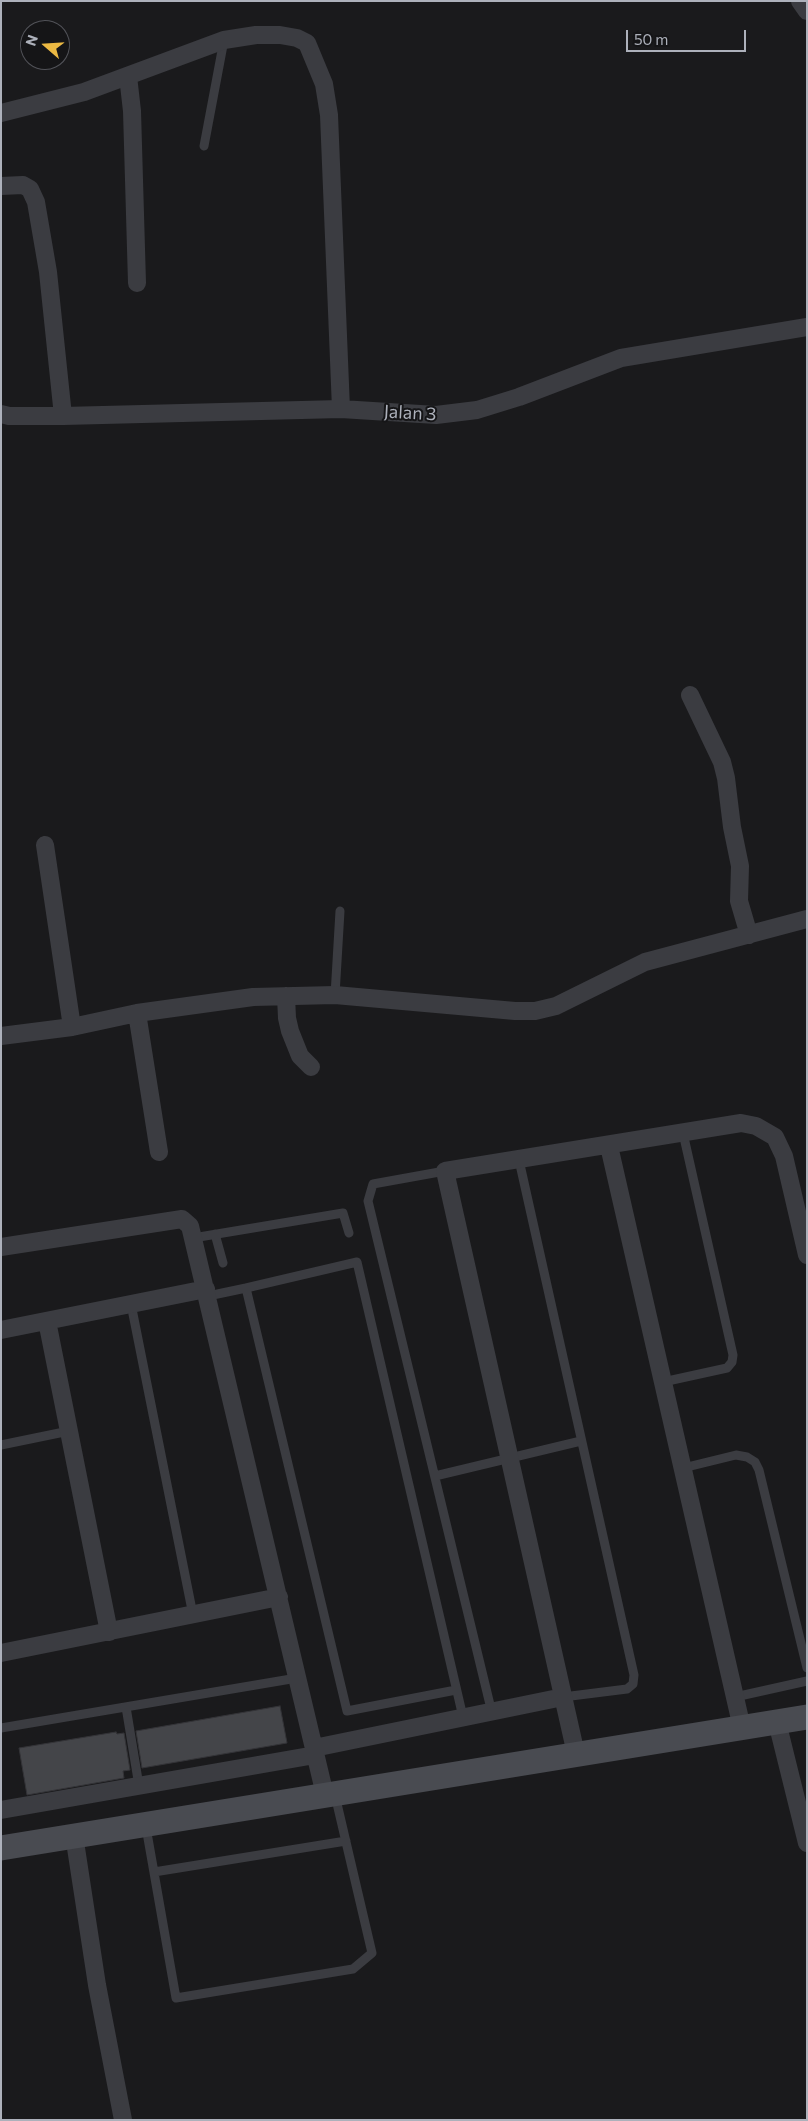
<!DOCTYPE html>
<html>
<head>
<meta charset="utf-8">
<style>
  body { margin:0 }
  #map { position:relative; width:808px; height:2121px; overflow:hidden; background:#1a1a1c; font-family:Commissioner,sans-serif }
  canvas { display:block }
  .frame { position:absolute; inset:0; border:2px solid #adb1bb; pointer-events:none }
  .north { position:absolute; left:20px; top:20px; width:50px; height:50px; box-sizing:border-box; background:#151517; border:1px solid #525359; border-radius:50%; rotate:289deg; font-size:14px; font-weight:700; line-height:20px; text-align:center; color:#adb1bb }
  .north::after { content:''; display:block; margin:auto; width:18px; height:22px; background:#ecb943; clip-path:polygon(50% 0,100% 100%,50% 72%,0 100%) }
  .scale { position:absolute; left:626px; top:30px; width:120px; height:22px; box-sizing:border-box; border:2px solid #adb1bb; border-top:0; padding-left:6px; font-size:15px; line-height:18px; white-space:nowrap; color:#adb1bb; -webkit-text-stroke:4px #151517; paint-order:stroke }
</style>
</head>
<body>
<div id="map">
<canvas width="808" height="2121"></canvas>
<div class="frame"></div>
<div class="north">N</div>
<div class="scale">50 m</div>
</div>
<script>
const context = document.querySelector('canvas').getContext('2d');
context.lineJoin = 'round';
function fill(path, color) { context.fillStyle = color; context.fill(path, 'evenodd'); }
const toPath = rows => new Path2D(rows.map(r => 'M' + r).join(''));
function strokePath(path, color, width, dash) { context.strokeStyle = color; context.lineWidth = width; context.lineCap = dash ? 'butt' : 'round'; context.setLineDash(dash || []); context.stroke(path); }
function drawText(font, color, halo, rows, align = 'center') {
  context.font = font + ' Commissioner,sans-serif'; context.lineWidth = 4; context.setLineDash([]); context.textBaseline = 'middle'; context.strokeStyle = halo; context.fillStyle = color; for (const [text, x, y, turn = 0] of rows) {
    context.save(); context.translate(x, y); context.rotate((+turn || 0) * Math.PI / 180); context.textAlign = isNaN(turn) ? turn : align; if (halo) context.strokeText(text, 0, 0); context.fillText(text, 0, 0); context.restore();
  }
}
const building = toPath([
  [280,1706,287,1743,142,1768,136,1731,280,1706],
  [116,1732,117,1734,124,1733,130,1770,123,1771,124,1778,27,1795,19,1748,116,1732]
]);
const service = toPath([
  [204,146,224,40],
  [335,995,340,911],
  [519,1160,634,1675,633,1684,627,1689,563,1697],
  [445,1171,373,1184,368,1201,492,1713],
  [215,1234,223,1263],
  [193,1238,343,1213,349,1233],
  [208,1296,246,1288],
  [131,1304,193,1615],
  [663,1382,727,1368,732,1362,733,1355,683,1133],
  [1,1445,69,1431],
  [683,1468,736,1455,747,1457,755,1462,759,1470,807,1668],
  [435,1476,581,1441],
  [456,1690,347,1711,246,1288,357,1262,463,1717],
  [735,1697,807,1681],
  [126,1707,139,1786],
  [1,1728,297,1678],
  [146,1827,176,1998,353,1969,372,1953,335,1795],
  [154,1872,346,1841]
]);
const minor = toPath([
  [800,1,807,11],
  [128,76,132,111,137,283],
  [1,113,84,92,224,40,256,35,280,35,297,38,307,43,324,84,329,115,341,409],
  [1,186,23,185,30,189,36,202,48,272,63,416],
  [1,414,9,416,63,416,341,409,436,415,477,410,519,397,621,358,807,327],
  [690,695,722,762,726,778,732,827,740,866,739,901,749,935],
  [45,845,72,1027],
  [286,996,287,1018,290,1031,300,1056,311,1067],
  [137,1013,159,1152],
  [1,1036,72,1027,137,1013,253,997,335,995,515,1011,535,1011,556,1006,645,962,807,919],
  [609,1146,742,1728],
  [1,1247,182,1219,190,1226,325,1795],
  [47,1321,109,1632],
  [1,1330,206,1289],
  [1,1653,279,1597],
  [777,1722,807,1843],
  [314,1748,563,1697],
  [576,1754,445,1171,741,1123,756,1126,775,1137,784,1156,807,1255],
  [1,1810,315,1755],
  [74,1835,97,1985,123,2120]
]);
const secondary = toPath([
  [1,1848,807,1717]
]);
const streetNames = [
  ["Jalan 3",410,413,3]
];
fill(building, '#444549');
strokePath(building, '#343438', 1);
strokePath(service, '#3b3c41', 9);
strokePath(minor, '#3b3c41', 18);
strokePath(secondary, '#494b51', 25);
drawText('18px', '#adb1bb', '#151517', streetNames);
</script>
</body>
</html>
